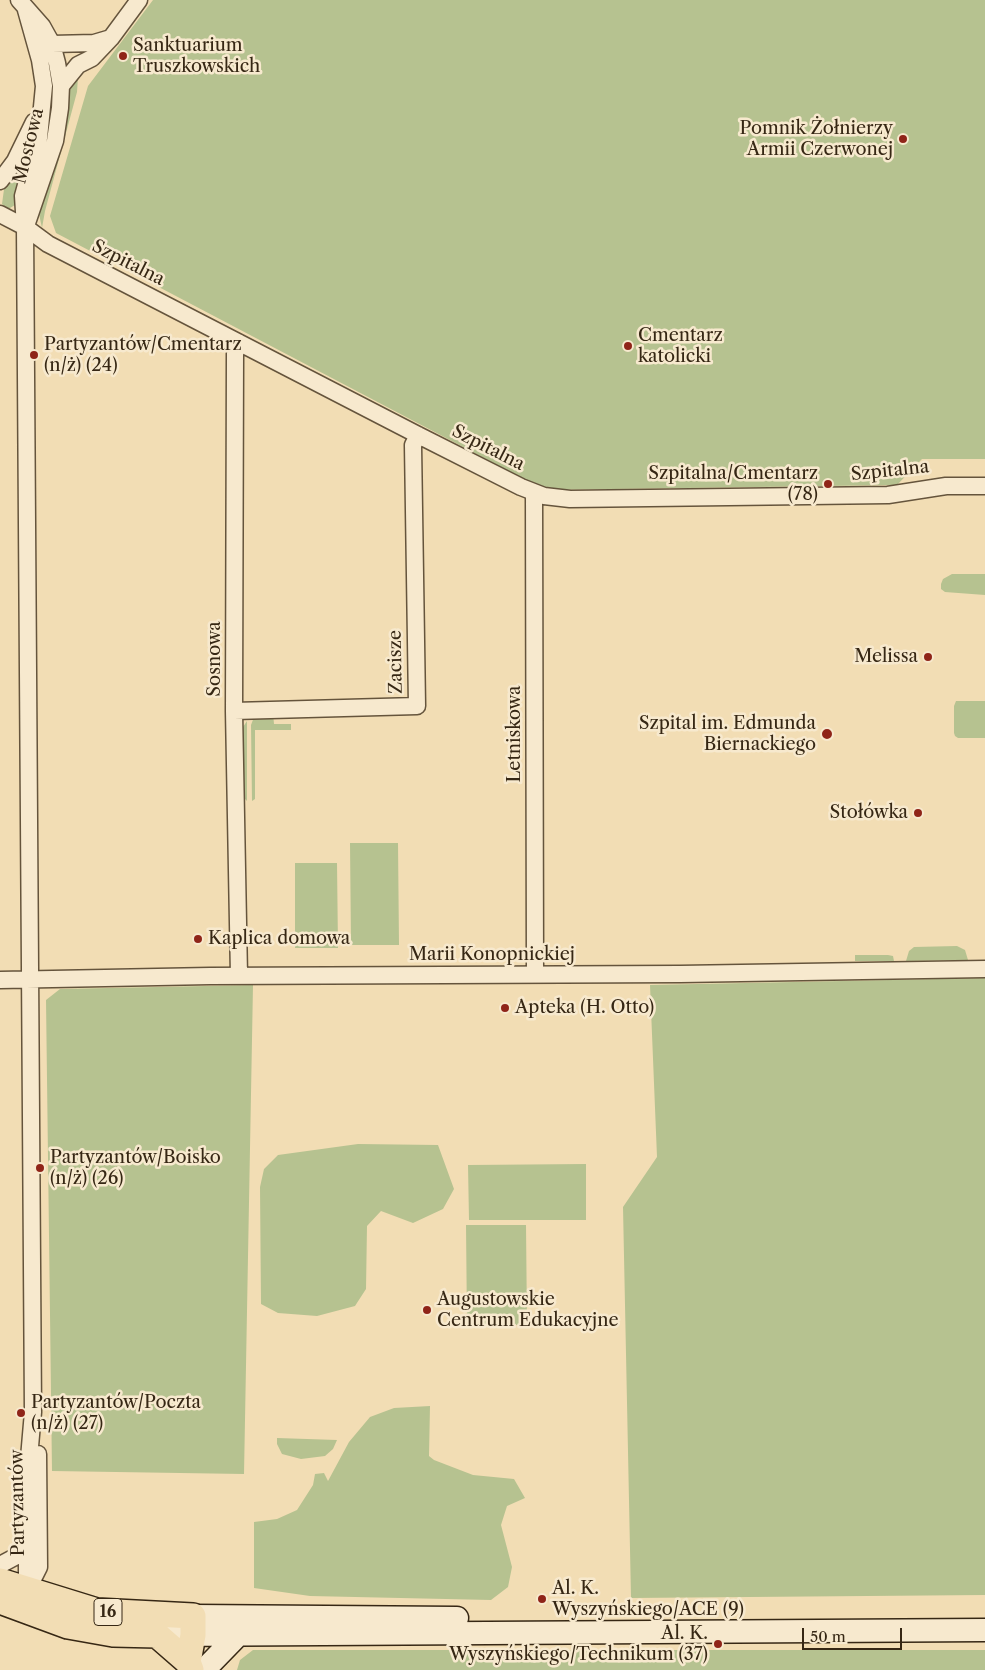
<!DOCTYPE html>
<html>
<head>
<meta charset="utf-8">
<style>
  body { margin:0 }
  #map { position:relative; width:985px; height:1670px; overflow:hidden; background:#f2ddb4; font-family:"Libre Caslon Text",serif }
  canvas { display:block }
  .scale { position:absolute; left:802px; top:1628px; width:100px; height:22px; box-sizing:border-box; border:2px solid #362714; border-top:0; padding-left:6px; font-size:15px; line-height:18px; white-space:nowrap; color:#362714; -webkit-text-stroke:4px #f7e9ce; paint-order:stroke }
</style>
</head>
<body>
<div id="map">
<canvas width="985" height="1670"></canvas>
<div class="scale">50 m</div>
</div>
<script>
const context = document.querySelector('canvas').getContext('2d');
context.lineJoin = 'round';
function fill(path, color) { context.fillStyle = color; context.fill(path, 'evenodd'); }
const toPath = rows => new Path2D(rows.map(r => 'M' + r).join(''));
function strokePath(path, color, width, dash) { context.strokeStyle = color; context.lineWidth = width; context.lineCap = dash ? 'butt' : 'round'; context.setLineDash(dash || []); context.stroke(path); }
function drawText(font, color, halo, rows, align = 'center') {
  context.font = font + ' "Libre Caslon Text",serif'; context.lineWidth = 5; context.setLineDash([]); context.textBaseline = 'middle'; context.strokeStyle = halo; context.fillStyle = color; for (const [text, x, y, turn = 0] of rows) {
    context.save(); context.translate(x, y); context.rotate((+turn || 0) * Math.PI / 180); context.textAlign = isNaN(turn) ? turn : align; if (halo) context.strokeText(text, 0, 0); context.fillText(text, 0, 0); context.restore();
  }
}
const green = toPath([
  [153,0,985,0,985,459,922,459,897,485,545,490,56,233,50,216,88,86],
  [78,77,77,92,45,211,42,228,39,214,41,205,68,88],
  [27,152,15,205,10,208,7,208,2,204,5,182],
  [952,574,985,574,985,595,945,592,941,589,941,584,943,579],
  [956,701,985,701,985,738,958,738,955,736,954,733,954,706],
  [273,713,274,724,291,724,291,730,255,730,255,799,252,801,251,725,254,717],
  [247,721,247,801,243,797,243,727],
  [350,843,398,843,399,945,351,945],
  [295,863,337,863,338,948,295,948],
  [957,946,965,950,968,960,906,961,909,951,914,947],
  [855,955,888,955,893,956,894,961,855,961],
  [985,978,985,1595,631,1598,623,1207,657,1157,650,985],
  [253,985,244,1474,52,1471,46,1000,60,989],
  [358,1144,438,1145,454,1189,443,1209,413,1223,381,1211,367,1226,366,1289,355,1306,317,1316,278,1313,261,1304,260,1187,264,1169,278,1155],
  [586,1164,586,1220,469,1220,468,1165],
  [466,1225,526,1225,527,1325,467,1325],
  [430,1406,429,1456,434,1460,473,1475,514,1479,525,1498,507,1506,501,1525,512,1567,508,1587,491,1600,310,1596,254,1588,254,1522,277,1519,297,1510,313,1485,315,1474,324,1473,328,1481,349,1442,370,1417,394,1408],
  [277,1438,337,1440,333,1449,325,1456,301,1459,282,1454,277,1444],
  [253,1650,985,1650,985,1670,237,1670,240,1660]
]);
const minor = toPath([
  [19,0,42,26,52,44,57,63,61,86,60,108,55,141,27,223],
  [26,10,40,60,44,86,39,138,23,196,25,227,33,1412,27,1481,27,1590],
  [52,44,94,43,111,38],
  [61,86,78,65,92,58,111,38,139,0],
  [0,181,15,161,34,122],
  [0,214,25,227,48,244,418,435,521,487,544,496,570,499,888,495,946,486,985,486],
  [238,342,235,354,234,711,239,976],
  [534,493,535,974],
  [234,711,417,706,413,445,418,435],
  [0,980,210,976,680,974,985,969],
  [0,1565,26,1551],
  [28,1589,39,1567,38,1454]
]);
const secondary = toPath([
  [193,1616,457,1618],
  [157,1635,985,1630],
  [204,1670,238,1635]
]);
const primary = toPath([
  [0,1581,97,1611,193,1616,193,1635,188,1662],
  [0,1601,68,1626,113,1634,157,1635,188,1662,191,1670]
]);
const markers = [
  [123,56,5,"#8f2418"],
  [903,139,5,"#8f2418"],
  [628,346,5,"#8f2418"],
  [34,355,5,"#8f2418"],
  [828,484,5,"#8f2418"],
  [928,657,5,"#8f2418"],
  [827,734,6,"#8f2418"],
  [918,813,5,"#8f2418"],
  [198,939,5,"#8f2418"],
  [505,1008,5,"#8f2418"],
  [40,1168,5,"#8f2418"],
  [427,1310,5,"#8f2418"],
  [21,1413,5,"#8f2418"],
  [542,1599,5,"#8f2418"],
  [718,1644,5,"#8f2418"]
];
const shields = [
  [108,1612,28]
];
const shieldNames = [
  ["16",108,1612]
];
const poiNames = [
  ["Sanktuarium",133,46],
  ["Truszkowskich",133,67],
  ["Pomnik Żołnierzy",893,129,"right"],
  ["Armii Czerwonej",893,150,"right"],
  ["Cmentarz",638,336],
  ["katolicki",638,357],
  ["Partyzantów/Cmentarz",44,345],
  ["(n/ż) (24)",44,366],
  ["Szpitalna/Cmentarz",818,474,"right"],
  ["(78)",818,495,"right"],
  ["Melissa",918,657,"right"],
  ["Szpital im. Edmunda",816,724,"right"],
  ["Biernackiego",816,745,"right"],
  ["Stołówka",908,813,"right"],
  ["Kaplica domowa",208,939],
  ["Apteka (H. Otto)",515,1008],
  ["Partyzantów/Boisko",50,1158],
  ["(n/ż) (26)",50,1179],
  ["Augustowskie",437,1300],
  ["Centrum Edukacyjne",437,1321],
  ["Partyzantów/Poczta",31,1403],
  ["(n/ż) (27)",31,1424],
  ["Al. K.",552,1589],
  ["Wyszyńskiego/ACE (9)",552,1610],
  ["Al. K.",708,1634,"right"],
  ["Wyszyńskiego/Technikum (37)",708,1655,"right"]
];
const streetNames = [
  ["Mostowa",29,146,-76],
  ["Szpitalna",128,263,27],
  ["Szpitalna",488,448,27],
  ["Szpitalna",890,471,-6],
  ["Sosnowa",215,659,-90],
  ["Zacisze",396,662,-91],
  ["Letniskowa",515,734,-90],
  ["Marii Konopnickiej",492,955],
  ["Partyzantów",18,1503,-91]
];
fill(green, '#b6c290');
strokePath(minor, '#65543c', 19);
strokePath(secondary, '#362714', 25);
strokePath(primary, '#362714', 28);
strokePath(minor, '#f7e9ce', 16);
strokePath(secondary, '#f7e9ce', 22);
strokePath(primary, '#f2ddb4', 25);
for (const [x, y, r, color] of markers) { const dot = new Path2D(); dot.arc(x, y, r, 0, 2 * Math.PI); context.fillStyle = color; context.fill(dot); strokePath(dot, '#f7e9ce', 2); }
for (const [x, y, w] of shields) { const box = new Path2D(); box.roundRect(x - w / 2, y - 13.5, w, 27, 4); context.fillStyle = '#f7e9ce'; context.fill(box); strokePath(box, '#362714', 1); }
drawText('bold 16px', '#362714', null, shieldNames);
drawText('18px', '#362714', '#f7e9ce', poiNames, 'left');
drawText('18px', '#362714', '#f7e9ce', streetNames);
</script>
</body>
</html>
